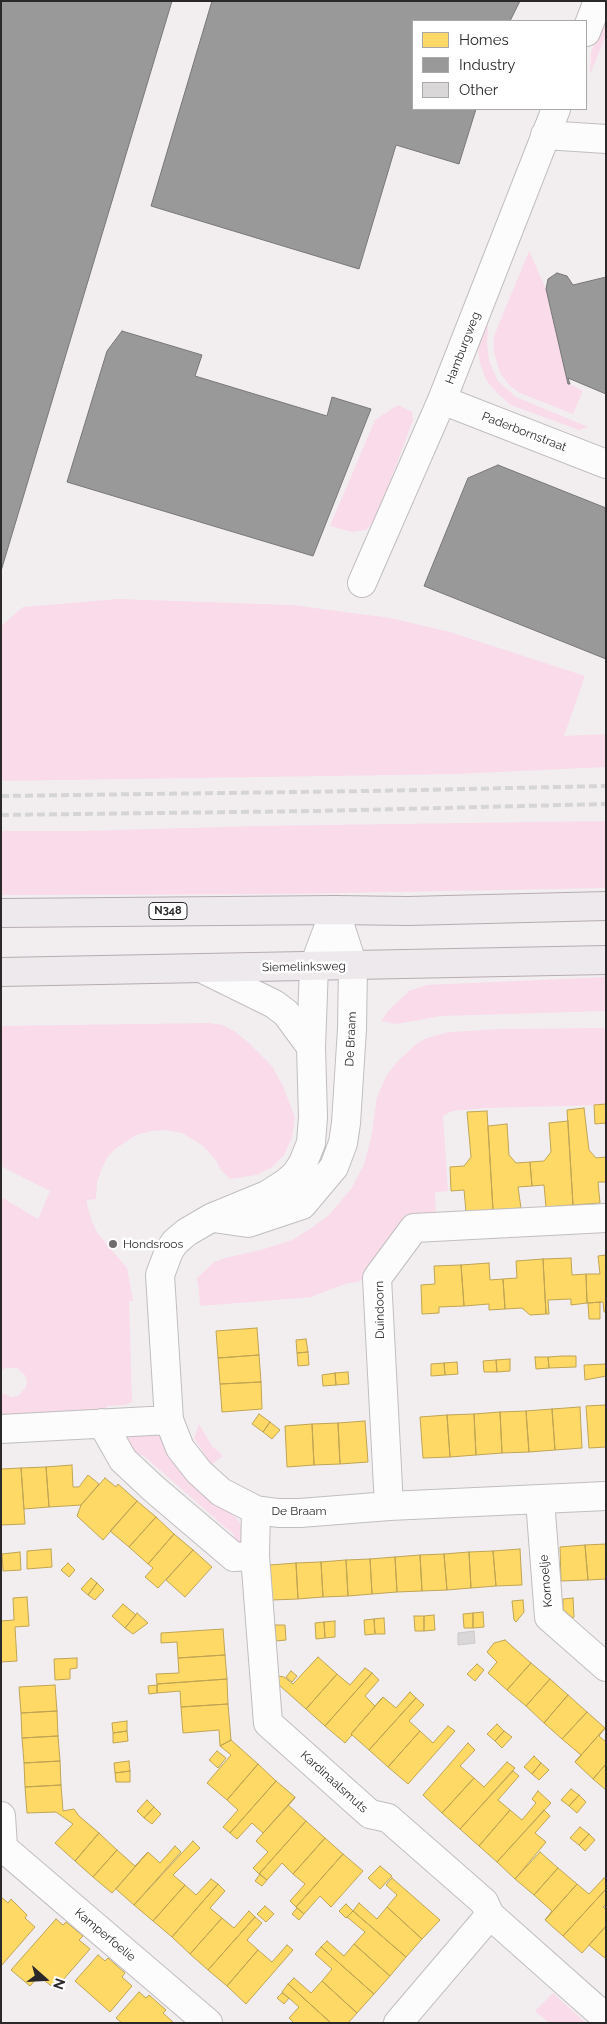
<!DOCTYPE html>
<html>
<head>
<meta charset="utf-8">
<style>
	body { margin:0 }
	#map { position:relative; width:607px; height:2024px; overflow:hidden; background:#f2eef0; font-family:Raleway,sans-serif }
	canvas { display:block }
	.frame { position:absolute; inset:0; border:2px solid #2b2829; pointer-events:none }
	.legend { position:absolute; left:412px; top:20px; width:175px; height:90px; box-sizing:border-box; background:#fff; border:1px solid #aaa9a9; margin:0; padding:6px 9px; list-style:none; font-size:15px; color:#2b2829 }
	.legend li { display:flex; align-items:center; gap:10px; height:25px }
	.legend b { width:25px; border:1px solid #aaa9a9 }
	.north { position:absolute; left:20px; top:1954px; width:50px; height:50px; -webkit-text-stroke:4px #fff; paint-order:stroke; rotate:109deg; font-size:14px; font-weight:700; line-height:20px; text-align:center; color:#2b2829 }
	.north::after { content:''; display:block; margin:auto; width:18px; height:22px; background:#2b2829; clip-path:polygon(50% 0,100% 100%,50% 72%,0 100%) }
</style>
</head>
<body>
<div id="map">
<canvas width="607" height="2024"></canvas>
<div class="frame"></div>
<ul class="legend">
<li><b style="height:14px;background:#ffd966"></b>Homes</li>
<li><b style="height:14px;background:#999"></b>Industry</li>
<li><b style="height:14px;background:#dad7d9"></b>Other</li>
</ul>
<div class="north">N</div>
</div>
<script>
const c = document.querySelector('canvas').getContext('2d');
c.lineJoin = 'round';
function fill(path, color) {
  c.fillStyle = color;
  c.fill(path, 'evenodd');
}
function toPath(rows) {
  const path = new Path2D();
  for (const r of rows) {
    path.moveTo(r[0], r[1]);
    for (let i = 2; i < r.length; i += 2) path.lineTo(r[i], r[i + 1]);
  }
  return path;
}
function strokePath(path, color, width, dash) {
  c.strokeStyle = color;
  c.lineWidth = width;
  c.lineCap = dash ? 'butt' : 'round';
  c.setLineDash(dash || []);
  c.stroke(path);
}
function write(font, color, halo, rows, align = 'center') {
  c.font = font + ' Raleway,sans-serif';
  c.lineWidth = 5;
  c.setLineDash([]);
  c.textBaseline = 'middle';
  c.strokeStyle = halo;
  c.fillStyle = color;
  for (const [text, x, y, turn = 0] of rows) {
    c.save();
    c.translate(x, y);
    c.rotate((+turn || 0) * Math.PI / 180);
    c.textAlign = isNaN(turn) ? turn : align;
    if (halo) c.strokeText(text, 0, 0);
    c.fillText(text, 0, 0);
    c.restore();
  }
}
const green = toPath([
	[606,14,606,35,590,74,591,52],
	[529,251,546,289,568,383,583,391,573,414,520,393,510,386,500,373,494,352,494,336],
	[483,324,488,327,487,342,489,361,498,381,516,397,588,427,579,430,511,405,498,394,486,380,480,363,477,341],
	[398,405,412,412,413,420,376,519,366,530,352,532,330,526,375,420],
	[118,599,292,605,390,618,450,632,585,676,564,736,606,734,606,767,457,774,1,781,1,626,23,607],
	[606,821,606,888,292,894,1,895,1,831,82,831,258,826],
	[606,977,606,1011,441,1016,397,1024,381,1021,388,1011,409,991,427,985],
	[209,1023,223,1025,234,1031,248,1042,272,1066,282,1084,295,1117,292,1138,284,1155,271,1168,256,1175,230,1179,220,1169,216,1160,203,1146,182,1133,164,1130,152,1131,136,1135,115,1149,107,1158,101,1171,97,1182,96,1199,87,1200,87,1204,92,1222,99,1235,127,1268,133,1301,129,1301,132,1402,125,1405,107,1406,107,1414,1,1420,1,1393,12,1397,18,1396,26,1387,27,1381,25,1375,17,1368,5,1368,1,1371,1,1197,38,1219,50,1191,1,1166,1,1026],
	[606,1028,606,1105,486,1108,452,1111,443,1116,448,1191,435,1192,436,1219,409,1221,361,1281,345,1284,313,1296,312,1297,200,1306,198,1282,196,1279,214,1262,225,1258,264,1249,292,1240,310,1229,329,1215,351,1189,364,1164,371,1138,377,1097,386,1076,397,1062,415,1045,427,1038,449,1032,500,1029],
	[199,1424,212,1446,223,1456,211,1465,194,1438],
	[133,1432,150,1432,162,1438,207,1497,232,1514,239,1521,243,1531,244,1547,234,1547,234,1535,144,1456,129,1452,127,1439],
	[553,1993,586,2023,549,2023,535,2011]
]);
const homes = toPath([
	[606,1104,606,1123,595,1124,594,1105,606,1104],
	[584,1108,589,1150,596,1158,606,1157,606,1182,598,1182,600,1203,573,1205,567,1110,584,1108],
	[487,1111,493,1210,466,1212,464,1190,451,1191,450,1167,464,1166,471,1157,467,1112,487,1111],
	[568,1121,573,1205,546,1207,544,1185,532,1186,530,1162,544,1161,551,1152,549,1123,568,1121],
	[507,1124,509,1155,516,1163,530,1162,532,1186,518,1187,521,1208,493,1210,488,1126,507,1124],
	[606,1255,606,1312,604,1312,603,1302,587,1303,586,1274,600,1274,598,1256,606,1255],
	[571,1258,572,1275,586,1274,587,1303,571,1305,571,1299,548,1300,549,1314,546,1314,543,1259,571,1258],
	[543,1259,546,1314,530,1315,522,1308,505,1309,503,1279,517,1278,516,1261,543,1259],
	[489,1263,490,1280,503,1279,505,1309,489,1310,489,1304,464,1306,461,1265,489,1263],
	[461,1265,464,1306,439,1307,439,1313,422,1314,421,1285,435,1284,434,1266,461,1265],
	[600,1302,600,1319,589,1319,588,1303,600,1302],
	[257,1328,259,1355,218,1358,216,1331,257,1328],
	[306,1339,308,1352,297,1353,296,1340,306,1339],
	[308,1352,309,1365,298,1366,297,1353,308,1352],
	[259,1355,261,1382,220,1384,218,1358,259,1355],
	[562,1356,576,1356,576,1367,549,1368,548,1357,562,1356],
	[535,1357,548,1357,549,1368,536,1369,535,1357],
	[510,1359,510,1371,497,1372,496,1360,510,1359],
	[496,1360,497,1372,484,1372,483,1361,496,1360],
	[457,1362,458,1374,445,1375,444,1363,457,1362],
	[444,1363,445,1375,431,1376,431,1364,444,1363],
	[606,1364,606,1376,585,1380,584,1365,606,1364],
	[348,1372,349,1384,336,1385,335,1373,348,1372],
	[335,1373,336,1385,323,1386,322,1375,335,1373],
	[261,1382,262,1409,222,1412,220,1384,261,1382],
	[606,1405,606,1447,589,1448,586,1406,606,1405],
	[580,1407,582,1448,555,1450,552,1409,580,1407],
	[552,1409,555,1450,529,1452,526,1411,552,1409],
	[526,1411,529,1452,502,1453,500,1412,526,1411],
	[500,1412,502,1453,476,1455,474,1414,500,1412],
	[259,1414,270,1422,263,1432,252,1424,259,1414],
	[474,1414,476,1455,450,1457,447,1415,474,1414],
	[447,1415,450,1457,423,1458,420,1417,447,1415],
	[365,1421,368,1462,340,1464,338,1423,365,1421],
	[270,1422,280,1430,272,1439,263,1432,270,1422],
	[338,1423,340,1464,314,1465,312,1424,338,1423],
	[312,1424,314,1465,287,1467,285,1426,312,1424],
	[72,1465,73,1487,79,1487,88,1475,99,1484,81,1505,49,1507,46,1467,72,1465],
	[46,1467,49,1507,24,1509,21,1468,46,1467],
	[21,1468,25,1524,1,1525,1,1469,21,1468],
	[105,1478,116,1487,118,1484,137,1501,103,1540,77,1516,81,1505,105,1478],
	[137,1501,156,1517,129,1547,110,1531,137,1501],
	[156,1517,174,1534,148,1564,129,1547,156,1517],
	[174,1534,193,1550,158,1588,145,1577,153,1568,148,1564,174,1534],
	[606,1544,606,1579,588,1580,585,1545,606,1544],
	[585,1545,588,1580,561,1581,560,1547,585,1545],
	[51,1549,52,1567,27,1569,27,1551,51,1549],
	[520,1549,522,1585,496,1586,493,1551,520,1549],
	[193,1550,212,1567,185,1597,166,1580,193,1550],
	[493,1551,496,1586,471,1588,469,1552,493,1551],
	[20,1552,21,1570,3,1571,2,1554,20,1552],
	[469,1552,471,1588,447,1590,444,1554,469,1552],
	[444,1554,447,1590,422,1591,420,1555,444,1554],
	[420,1555,422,1591,397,1592,395,1557,420,1555],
	[395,1557,397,1592,372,1594,370,1559,395,1557],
	[370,1559,372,1594,348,1596,346,1560,370,1559],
	[346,1560,348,1596,323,1597,321,1562,346,1560],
	[321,1562,323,1597,298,1599,296,1563,321,1562],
	[68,1563,75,1570,69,1577,61,1570,68,1563],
	[296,1563,298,1599,272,1600,270,1565,296,1563],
	[91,1578,97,1583,88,1595,81,1589,91,1578],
	[97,1583,104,1590,95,1600,88,1595,97,1583],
	[27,1597,29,1626,15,1627,17,1661,1,1662,1,1621,14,1620,13,1598,27,1597],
	[573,1598,574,1617,573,1618,563,1610,563,1599,573,1598],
	[523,1600,524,1612,516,1622,514,1620,512,1601,523,1600],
	[123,1604,136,1615,125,1628,112,1616,123,1604],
	[483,1612,484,1627,473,1628,473,1613,483,1612],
	[137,1613,148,1623,133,1634,125,1628,137,1613],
	[473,1613,473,1628,464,1628,463,1614,473,1613],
	[434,1615,435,1630,424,1631,424,1616,434,1615],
	[414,1616,424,1616,424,1631,415,1631,414,1616],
	[384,1618,385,1634,375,1634,374,1619,384,1618],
	[374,1619,375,1634,365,1635,364,1620,374,1619],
	[335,1621,335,1637,325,1638,324,1622,335,1621],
	[324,1622,325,1638,316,1639,315,1623,324,1622],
	[275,1625,285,1625,286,1640,276,1641,275,1625],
	[223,1629,225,1655,178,1658,177,1642,161,1643,161,1633,223,1629],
	[505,1640,531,1663,507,1690,488,1673,497,1662,487,1652,494,1643,505,1640],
	[225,1655,227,1679,157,1684,156,1674,179,1673,178,1658,225,1655],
	[318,1657,337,1674,306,1709,279,1685,278,1676,284,1677,293,1684,318,1657],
	[77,1658,77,1668,70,1669,70,1679,55,1680,54,1659,77,1658],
	[531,1663,550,1679,526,1706,507,1690,531,1663],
	[477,1664,484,1670,475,1681,467,1674,477,1664],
	[365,1668,372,1673,325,1726,306,1709,337,1674,350,1685,365,1668],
	[291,1671,297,1676,292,1682,286,1677,291,1671],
	[372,1673,379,1680,365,1696,375,1706,383,1697,351,1734,352,1735,345,1743,325,1726,372,1673],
	[227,1679,228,1704,181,1707,180,1691,157,1693,157,1684,227,1679],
	[550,1679,568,1695,544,1723,526,1706,550,1679],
	[55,1685,57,1711,21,1713,19,1687,55,1685],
	[157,1685,157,1693,149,1694,148,1686,157,1685],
	[410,1692,416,1698,369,1750,351,1734,383,1697,396,1708,410,1692],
	[568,1695,587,1712,562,1739,544,1723,568,1695],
	[416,1698,424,1705,409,1721,420,1731,388,1767,369,1750,416,1698],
	[228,1704,231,1740,220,1746,219,1730,183,1733,181,1707,228,1704],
	[57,1711,58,1736,22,1738,21,1713,57,1711],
	[587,1712,605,1728,575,1762,581,1755,562,1739,587,1712],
	[127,1721,127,1731,113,1733,112,1723,127,1721],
	[497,1724,504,1731,495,1741,487,1734,497,1724],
	[448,1726,455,1731,408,1784,388,1767,420,1731,433,1743,448,1726],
	[605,1728,599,1736,606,1742,606,1764,593,1779,575,1762,605,1728],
	[127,1731,128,1741,113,1743,113,1733,127,1731],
	[504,1731,512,1737,502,1748,495,1741,504,1731],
	[58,1736,60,1761,24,1763,22,1738,58,1736],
	[231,1740,258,1764,227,1800,207,1783,231,1755,220,1746,231,1740],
	[468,1743,475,1750,460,1766,474,1778,442,1813,423,1795,468,1743],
	[217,1751,226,1758,218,1768,209,1760,217,1751],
	[534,1756,541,1763,532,1774,524,1767,534,1756],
	[60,1761,61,1785,25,1787,24,1763,60,1761],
	[129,1761,130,1771,115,1773,114,1763,129,1761],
	[507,1762,515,1768,460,1829,442,1813,474,1778,484,1787,507,1762],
	[541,1763,549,1770,539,1780,532,1774,541,1763],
	[258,1764,276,1781,230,1833,223,1827,238,1810,227,1800,258,1764],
	[606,1764,606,1790,593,1779,606,1764],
	[130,1771,130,1782,116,1782,115,1773,130,1771],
	[513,1771,519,1776,498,1800,510,1810,479,1846,460,1829,513,1771],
	[276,1781,295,1797,263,1833,252,1823,237,1839,230,1833,276,1781],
	[61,1785,63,1811,74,1809,79,1816,99,1833,75,1861,55,1843,73,1824,56,1812,27,1813,25,1787,61,1785],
	[571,1789,579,1795,569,1806,561,1800,571,1789],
	[538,1791,551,1803,497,1862,479,1846,510,1810,522,1820,536,1803,532,1799,538,1791],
	[579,1795,586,1802,577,1813,569,1806,579,1795],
	[295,1798,288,1805,306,1821,259,1874,253,1868,268,1852,256,1841,295,1798],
	[147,1800,154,1807,144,1818,137,1811,147,1800],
	[154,1807,161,1814,152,1824,144,1818,154,1807],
	[544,1810,550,1816,535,1833,546,1842,515,1879,497,1862,544,1810],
	[306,1821,325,1838,293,1874,282,1863,267,1880,259,1874,306,1821],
	[580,1827,589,1834,579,1845,570,1838,580,1827],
	[99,1833,117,1850,93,1877,75,1861,99,1833],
	[589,1834,595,1840,585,1851,579,1845,589,1834],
	[325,1838,343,1854,296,1907,290,1901,305,1884,293,1874,325,1838],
	[193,1841,200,1848,173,1875,185,1885,153,1921,134,1905,193,1841],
	[175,1846,181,1852,134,1905,116,1889,148,1852,160,1863,175,1846],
	[117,1850,135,1866,148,1852,112,1893,93,1877,117,1850],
	[540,1852,558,1868,534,1895,515,1879,540,1852],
	[343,1854,363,1871,331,1907,320,1896,304,1914,296,1907,343,1854],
	[380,1866,392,1876,380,1889,368,1878,380,1866],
	[558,1868,577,1884,545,1920,552,1911,534,1895,558,1868],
	[260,1874,267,1880,262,1886,255,1881,260,1874],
	[392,1878,440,1920,422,1939,387,1907,397,1895,386,1885,392,1878],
	[604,1878,606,1879,606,1889,563,1936,545,1920,577,1884,589,1894,604,1878],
	[211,1879,218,1884,172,1937,153,1921,185,1885,196,1895,211,1879],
	[218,1884,225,1891,210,1908,222,1918,190,1954,172,1937,218,1884],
	[606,1889,606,1904,603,1907,606,1909,606,1926,582,1953,563,1936,606,1889],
	[1,1897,8,1903,11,1899,27,1915,25,1918,35,1927,1,1966,1,1897],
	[359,1903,377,1919,387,1907,422,1939,406,1957,353,1911,359,1903],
	[346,1904,353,1911,346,1918,339,1911,346,1904],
	[265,1906,274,1914,266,1922,257,1914,265,1906],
	[297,1908,304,1914,299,1920,292,1914,297,1908],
	[249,1911,255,1917,208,1970,190,1954,222,1918,234,1928,249,1911],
	[353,1911,406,1957,390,1976,354,1944,365,1932,347,1917,353,1911],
	[255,1917,262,1923,247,1940,258,1950,227,1986,208,1970,255,1917],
	[56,1919,63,1925,66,1922,83,1936,79,1940,90,1949,55,1989,39,1976,30,1986,11,1970,56,1919],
	[606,1926,606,1959,589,1945,606,1926],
	[327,1941,344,1956,354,1944,390,1976,374,1994,321,1947,327,1941],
	[287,1945,293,1950,246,2004,227,1986,258,1950,272,1962,287,1945],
	[321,1947,374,1994,357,2013,322,1981,332,1969,315,1954,321,1947],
	[98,1955,105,1961,108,1958,125,1973,122,1977,132,1986,110,2012,75,1981,98,1955],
	[294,1978,311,1993,322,1981,357,2013,348,2023,331,2023,288,1984,294,1978],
	[288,1984,331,2023,294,2023,289,2018,299,2007,282,1992,288,1984],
	[139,1992,146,1998,149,1995,166,2010,163,2013,174,2023,122,2023,116,2018,139,1992],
	[282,1993,289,1998,284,2004,277,1998,282,1993]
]);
const industry = toPath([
	[1,1,172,1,1,571,1,1],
	[212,1,520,1,510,21,413,21,413,109,476,109,459,164,396,145,359,269,151,206,212,1],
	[557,273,567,276,573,285,606,277,606,394,568,378,570,384,568,384,546,289,548,279,557,273],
	[122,331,202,355,195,376,327,416,332,397,371,409,313,556,67,482,107,351,122,331],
	[498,465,606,508,606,659,424,586,468,478,498,465]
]);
const building = toPath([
	[474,1631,475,1643,458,1645,458,1633,474,1631]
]);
const minor = toPath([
	[586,32,598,1],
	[545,135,606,139],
	[442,400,606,464],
	[362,583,442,400,556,109],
	[335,910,314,966,311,1047,313,1117,311,1143,303,1163,296,1174,287,1182,267,1195,211,1218,187,1232,175,1242,169,1251,160,1275,169,1420,180,1448,199,1472,221,1492,256,1510,278,1513,300,1513,389,1506,606,1496],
	[203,969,274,1004,286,1013,311,1047],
	[213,1218,248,1223,302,1205,334,1167,343,1143,346,1123,352,1029,353,966,335,910],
	[102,1423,123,1460,154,1489,234,1557,255,1556],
	[1,1429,169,1420],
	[540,1500,549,1617,606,1667],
	[389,1506,377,1278,414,1228,606,1218],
	[256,1510,255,1556,268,1723,370,1814,388,1818,484,1902,490,1915,606,2018],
	[1,1816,3,1847],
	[1,1846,208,2023],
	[398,2023,490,1915]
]);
const primary = toPath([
	[1,913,335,910,408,911,606,906],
	[1,972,606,960]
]);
const rail = toPath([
	[1,796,368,791,606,786],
	[1,815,316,811,606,804]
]);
const markers = [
	[113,1244,5,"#716d6f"]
];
const shields = [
	[168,911,38]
];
const shieldNames = [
	["N348",168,911]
];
const streetNames = [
	["Hamburgweg",463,348,-69],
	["Paderbornstraat",524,432,21],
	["Siemelinksweg",304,967,-1],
	["De Braam",351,1039,-87],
	["Duindoorn",380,1310,-91],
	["De Braam",299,1511],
	["Kornoelje",546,1581,-95],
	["Kardinaalsmuts",334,1782,42],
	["Kamperfoelie",105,1935,40]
];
const poiNames = [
	["Hondsroos",123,1244]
];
fill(green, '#f9dbea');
fill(homes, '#ffd966');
strokePath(homes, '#bfa454', 1);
fill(industry, '#999');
strokePath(industry, '#787777', 1);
fill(building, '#dad7d9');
strokePath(building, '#ccc9cb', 1);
strokePath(minor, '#c0bebe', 30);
strokePath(primary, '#b6abb1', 30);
strokePath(minor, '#fdfcfd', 28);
strokePath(primary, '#eee9ec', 28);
strokePath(rail, '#d6d5d6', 4, [8, 4]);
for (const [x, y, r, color] of markers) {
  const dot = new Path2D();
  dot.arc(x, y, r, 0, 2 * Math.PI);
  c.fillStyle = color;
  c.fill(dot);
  strokePath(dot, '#fff', 2);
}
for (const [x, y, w] of shields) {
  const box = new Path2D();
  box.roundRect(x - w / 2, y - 8.5, w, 17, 4);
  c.fillStyle = '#fff';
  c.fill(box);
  strokePath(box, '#2b2829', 1);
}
write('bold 11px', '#2b2829', null, shieldNames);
write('12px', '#2b2829', '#fff', streetNames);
write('12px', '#2b2829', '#fff', poiNames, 'left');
</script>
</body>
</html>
